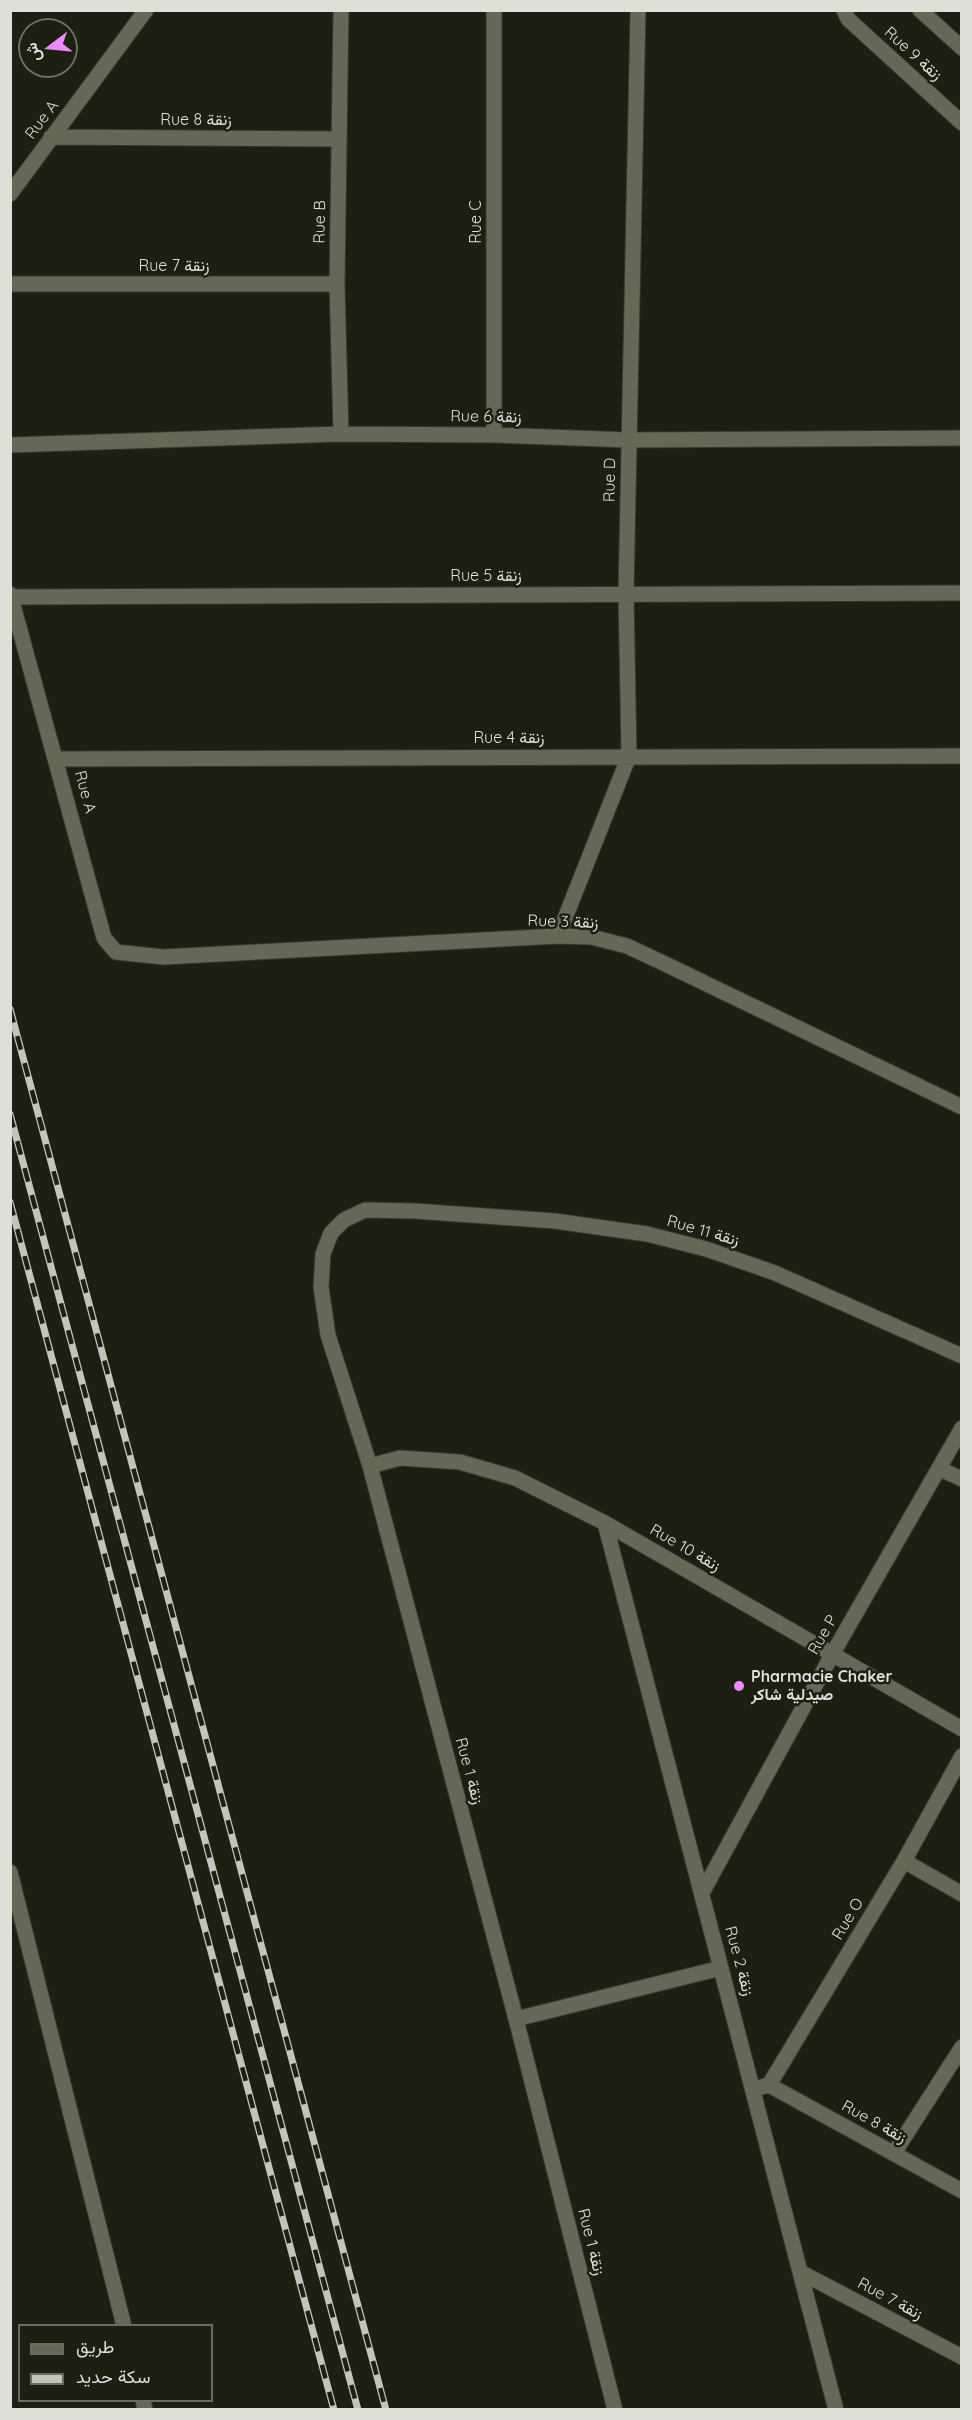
<!DOCTYPE html>
<html>
<head>
<meta charset="utf-8">
<style>
	body { margin:0 }
	#map { position:relative; width:972px; height:2420px; overflow:hidden; background:#1e1f12; font-family:Quicksand,Vazirmatn,sans-serif }
	canvas { display:block }
	.frame { position:absolute; inset:0; border:12px solid #dedfd6; pointer-events:none }
	.legend { position:absolute; left:18px; top:2324px; width:195px; height:78px; box-sizing:border-box; background:#1e1f12; border:2px solid #6b6c60; margin:0; padding:8px 10px; list-style:none; font-size:18px; color:#dedfd6 }
	.legend li { display:flex; align-items:center; gap:12px; height:30px }
	.legend b { width:30px; border:2px solid #6b6c60 }
	.north { position:absolute; left:18px; top:18px; width:60px; height:60px; box-sizing:border-box; background:#1e1f12; border:2px solid #6b6c60; border-radius:50%; rotate:254deg; font-size:16px; font-weight:700; line-height:24px; text-align:center; color:#dedfd6 }
	.north::after { content:''; display:block; margin:auto; width:21px; height:27px; background:#ec8cfa; clip-path:polygon(50% 0,100% 100%,50% 72%,0 100%) }
</style>
</head>
<body>
<div id="map">
<canvas width="972" height="2420"></canvas>
<div class="frame"></div>
<ul class="legend">
<li><b style="height:8px;background:#656757"></b>طريق</li>
<li><b style="height:8px;background:#c3c4ba"></b>سكة حديد</li>
</ul>
<div class="north">ش</div>
</div>
<script>
const c = document.querySelector('canvas').getContext('2d');
c.lineJoin = 'round';
function toPath(rows) {
  const path = new Path2D();
  for (const r of rows) {
    path.moveTo(r[0], r[1]);
    for (let i = 2; i < r.length; i += 2) path.lineTo(r[i], r[i + 1]);
  }
  return path;
}
function strokePath(path, color, width, dash) {
  c.strokeStyle = color;
  c.lineWidth = width;
  c.lineCap = dash ? 'butt' : 'round';
  c.setLineDash(dash || []);
  c.stroke(path);
}
function write(font, color, halo, rows, align = 'center') {
  c.font = font + ' Quicksand,Vazirmatn,sans-serif';
  c.lineWidth = 5;
  c.setLineDash([]);
  c.textBaseline = 'middle';
  c.strokeStyle = halo;
  c.fillStyle = color;
  for (const [text, x, y, turn = 0] of rows) {
    c.save();
    c.translate(x, y);
    c.rotate((+turn || 0) * Math.PI / 180);
    c.textAlign = isNaN(turn) ? turn : align;
    if (halo) c.strokeText(text, 0, 0);
    c.fillText(text, 0, 0);
    c.restore();
  }
}
const service = toPath([
	[10,1872,124,2326],
	[143,2400,145,2410]
]);
const minor = toPath([
	[844,10,848,19,962,123],
	[920,10,962,48],
	[51,137,339,139],
	[10,194,146,10],
	[10,284,337,284],
	[341,434,337,284,341,10],
	[494,435,494,10],
	[10,445,341,434,494,435,629,440,962,438],
	[10,594,104,938,116,952,163,957,558,936,591,937,627,946,659,961,962,1107],
	[11,597,962,593],
	[57,759,962,756],
	[558,936,629,756,626,593,638,10],
	[370,1466,400,1458,460,1462,515,1478,605,1523,962,1729],
	[940,1469,962,1479],
	[605,1523,836,2410],
	[904,1861,962,1894],
	[702,1893,833,1653,962,1428],
	[516,2019,721,1968],
	[769,2085,962,2191],
	[754,2089,769,2085,904,1861,962,1756],
	[894,2153,962,2047],
	[802,2273,962,2357],
	[615,2410,516,2019,370,1466,328,1335,321,1287,323,1254,331,1233,344,1220,365,1210,415,1211,555,1221,647,1234,706,1249,775,1273,962,1356]
]);
const rail = toPath([
	[10,1009,386,2410],
	[10,1114,358,2410],
	[10,1202,334,2410]
]);
const markers = [
	[739,1686,6,"#ec8cfa"]
];
const streetNames = [
	["Rue 9 زنقة",913,54,42],
	["Rue A",42,120,-53],
	["Rue 8 زنقة",196,120],
	["Rue B",320,222,-89],
	["Rue C",476,222,-90],
	["Rue 7 زنقة",174,266],
	["Rue 6 زنقة",486,417,1],
	["Rue D",610,480,-89],
	["Rue 5 زنقة",486,576],
	["Rue 4 زنقة",509,738],
	["Rue A",85,792,75],
	["Rue 3 زنقة",563,922,2],
	["Rue 11 زنقة",703,1231,16],
	["Rue 10 زنقة",685,1548,30],
	["Rue P",823,1635,-60],
	["Rue 1 زنقة",469,1771,75],
	["Rue O",848,1919,-59],
	["Rue 2 زنقة",739,1961,75],
	["Rue 8 زنقة",874,2122,29],
	["Rue 1 زنقة",591,2242,76],
	["Rue 7 زنقة",890,2299,28]
];
const poiNames = [
	["Pharmacie Chaker",751,1677],
	["صيدلية شاكر",751,1695]
];
strokePath(service, '#373830', 17);
strokePath(minor, '#373830', 17);
strokePath(service, '#656757', 15);
strokePath(minor, '#656757', 15);
strokePath(rail, '#c3c4ba', 7);
strokePath(rail, '#1e1f12', 4.5, [14]);
for (const [x, y, r, color] of markers) {
  const dot = new Path2D();
  dot.arc(x, y, r, 0, 2 * Math.PI);
  c.fillStyle = color;
  c.fill(dot);
  strokePath(dot, '#1e1f12', 2);
}
write('16px', '#dedfd6', '#1e1f12', streetNames);
write('bold 16px', '#dedfd6', '#1e1f12', poiNames, 'left');
</script>
</body>
</html>
